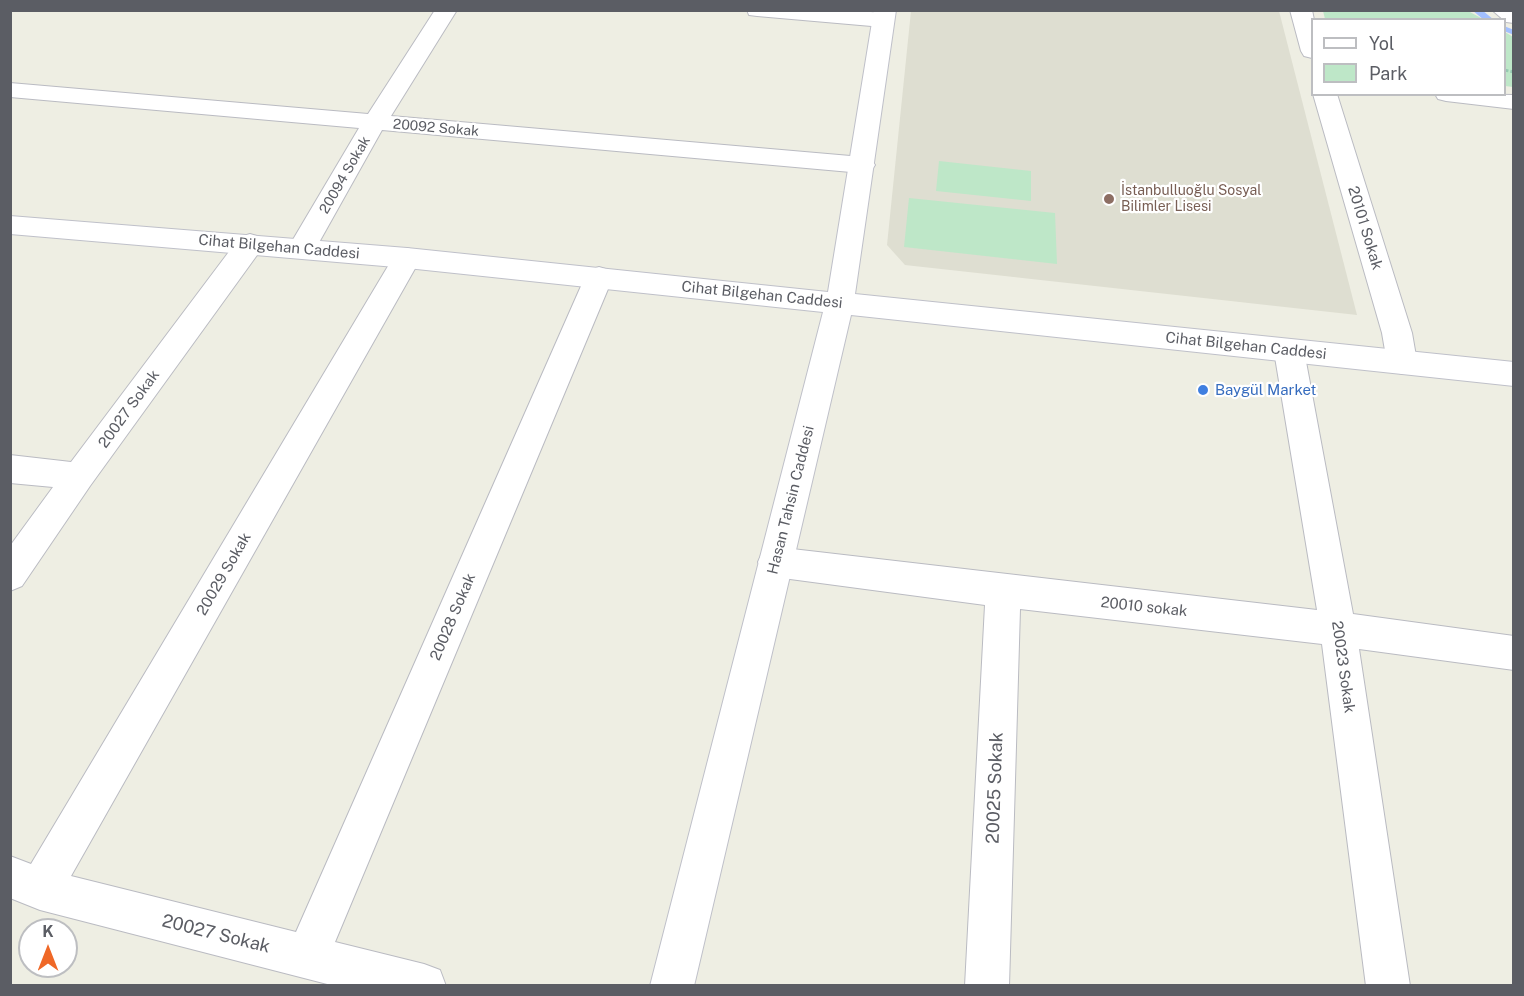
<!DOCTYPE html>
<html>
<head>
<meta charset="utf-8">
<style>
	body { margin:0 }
	#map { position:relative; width:1524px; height:996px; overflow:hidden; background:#eeeee3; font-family:"Public Sans",sans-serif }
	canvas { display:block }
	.frame { position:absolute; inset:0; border:12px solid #5b5d64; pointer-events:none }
	.legend { position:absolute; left:1311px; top:18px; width:195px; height:78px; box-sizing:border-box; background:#fff; border:2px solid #bdbec1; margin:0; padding:8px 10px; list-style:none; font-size:18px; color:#5b5d64 }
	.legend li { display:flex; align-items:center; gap:12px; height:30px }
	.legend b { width:30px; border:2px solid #bdbec1 }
	.north { position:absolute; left:18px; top:918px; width:60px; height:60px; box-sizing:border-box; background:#fff; border:2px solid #bdbec1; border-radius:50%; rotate:0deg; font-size:16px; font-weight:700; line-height:24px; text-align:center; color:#5b5d64 }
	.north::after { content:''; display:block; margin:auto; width:21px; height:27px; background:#ef6827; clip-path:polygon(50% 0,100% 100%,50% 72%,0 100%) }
</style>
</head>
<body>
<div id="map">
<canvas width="1524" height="996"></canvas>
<div class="frame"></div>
<ul class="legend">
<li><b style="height:8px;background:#fff"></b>Yol</li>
<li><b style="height:16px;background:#bee7c8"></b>Park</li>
</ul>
<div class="north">K</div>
</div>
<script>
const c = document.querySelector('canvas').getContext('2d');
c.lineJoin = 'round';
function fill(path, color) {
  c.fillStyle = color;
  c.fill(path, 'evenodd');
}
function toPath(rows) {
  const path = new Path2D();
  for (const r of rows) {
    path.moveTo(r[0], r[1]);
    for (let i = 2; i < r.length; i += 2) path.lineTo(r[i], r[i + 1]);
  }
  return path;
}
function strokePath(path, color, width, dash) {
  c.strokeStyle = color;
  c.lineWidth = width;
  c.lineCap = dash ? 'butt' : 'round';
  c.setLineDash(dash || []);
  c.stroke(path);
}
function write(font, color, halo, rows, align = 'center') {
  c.font = font + ' "Public Sans",sans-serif';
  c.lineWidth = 4.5;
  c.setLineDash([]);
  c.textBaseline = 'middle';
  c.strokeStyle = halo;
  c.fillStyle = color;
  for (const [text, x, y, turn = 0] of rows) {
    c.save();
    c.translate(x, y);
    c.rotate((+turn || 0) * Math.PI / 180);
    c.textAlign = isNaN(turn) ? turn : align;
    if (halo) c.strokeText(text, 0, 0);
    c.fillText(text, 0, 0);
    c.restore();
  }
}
const education = toPath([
	[911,11,1279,11,1357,315,905,265,887,245]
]);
const green = toPath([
	[1323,11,1468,11,1483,19,1325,19],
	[1505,32,1513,37,1513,87,1505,86],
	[939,161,1031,171,1031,201,936,191],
	[909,198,1055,213,1057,264,904,247]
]);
const stream = toPath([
	[1472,10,1482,10,1494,20,1484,20,1472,10],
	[1504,26,1514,30,1514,35,1504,31,1504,26]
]);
const path = toPath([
	[1504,70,1514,72]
]);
const minor = toPath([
	[435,10,457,10,391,116,862,157,871,159,875,165,871,171,862,173,382,130,312,255,302,258,292,255,288,248,359,128,10,97,10,83,368,114,435,10],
	[747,10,846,10,883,13,891,15,894,20,891,25,883,27,757,16,749,15,747,10],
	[1290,10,1312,10,1314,20,1312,20,1312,58,1304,56,1301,51,1290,10],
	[1492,10,1514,10,1514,23,1506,22,1492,10],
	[1313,94,1337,94,1412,333,1417,362,1413,370,1402,374,1391,370,1387,362,1382,333,1313,94],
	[1435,94,1514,95,1514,109,1446,101,1438,99,1435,94],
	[250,234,260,237,264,244,260,251,90,486,22,586,10,591,10,546,53,487,10,483,10,455,71,462,240,237,250,234],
	[407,248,417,251,421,258,71,876,296,932,585,277,589,270,599,267,609,270,613,277,335,942,424,964,440,970,446,986,335,986,40,910,10,898,10,856,31,864,397,251,407,248],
	[1289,340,1299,343,1304,351,1353,614,1514,636,1514,670,1359,649,1410,986,1366,986,1322,644,1020,609,1009,986,965,986,985,605,775,577,763,573,758,562,763,551,775,547,1317,610,1274,351,1279,343,1289,340]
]);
const secondary = toPath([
	[874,10,896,10,855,294,1514,362,1514,386,851,315,694,986,650,986,823,312,407,268,10,234,10,216,407,248,828,292,874,10]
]);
const markers = [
	[1109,199,6,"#8d6e63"],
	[1203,390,6,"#3f7fe0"]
];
const farStreetnames = [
	["20092 Sokak",436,128,5],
	["20094 Sokak",345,175,-60]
];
const farEducationnames = [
	["İstanbulluoğlu Sosyal",1121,191],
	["Bilimler Lisesi",1121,207]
];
const streetNames = [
	["20101 Sokak",1365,228,73],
	["Cihat Bilgehan Caddesi",279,247,5],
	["Cihat Bilgehan Caddesi",762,295,6],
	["Cihat Bilgehan Caddesi",1246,346,6],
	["20027 Sokak",129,409,-54],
	["Hasan Tahsin Caddesi",791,500,-76],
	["20029 Sokak",224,574,-60],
	["20010 sokak",1144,607,6],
	["20028 Sokak",453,617,-67],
	["20023 Sokak",1343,667,82]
];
const shopNames = [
	["Baygül Market",1215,390]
];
const nearStreetnames = [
	["20025 Sokak",995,788,-88],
	["20027 Sokak",216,934,14]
];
fill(education, '#deded1');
fill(green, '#bee7c8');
fill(stream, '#a2bfff');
strokePath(minor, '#babbc2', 2);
strokePath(secondary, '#bfc0c9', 2);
strokePath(path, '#96c8b1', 3, [4.5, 2]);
fill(minor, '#fff');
fill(secondary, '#fff');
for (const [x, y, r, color] of markers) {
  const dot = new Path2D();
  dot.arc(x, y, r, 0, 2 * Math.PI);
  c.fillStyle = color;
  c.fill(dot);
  strokePath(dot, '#fff', 2);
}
write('14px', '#5b5d64', '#fff', farStreetnames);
write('14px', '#785e54', '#fff', farEducationnames, 'left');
write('15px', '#5b5d64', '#fff', streetNames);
write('15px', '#366cbe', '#fff', shopNames, 'left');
write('18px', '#5b5d64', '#fff', nearStreetnames);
</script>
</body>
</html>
